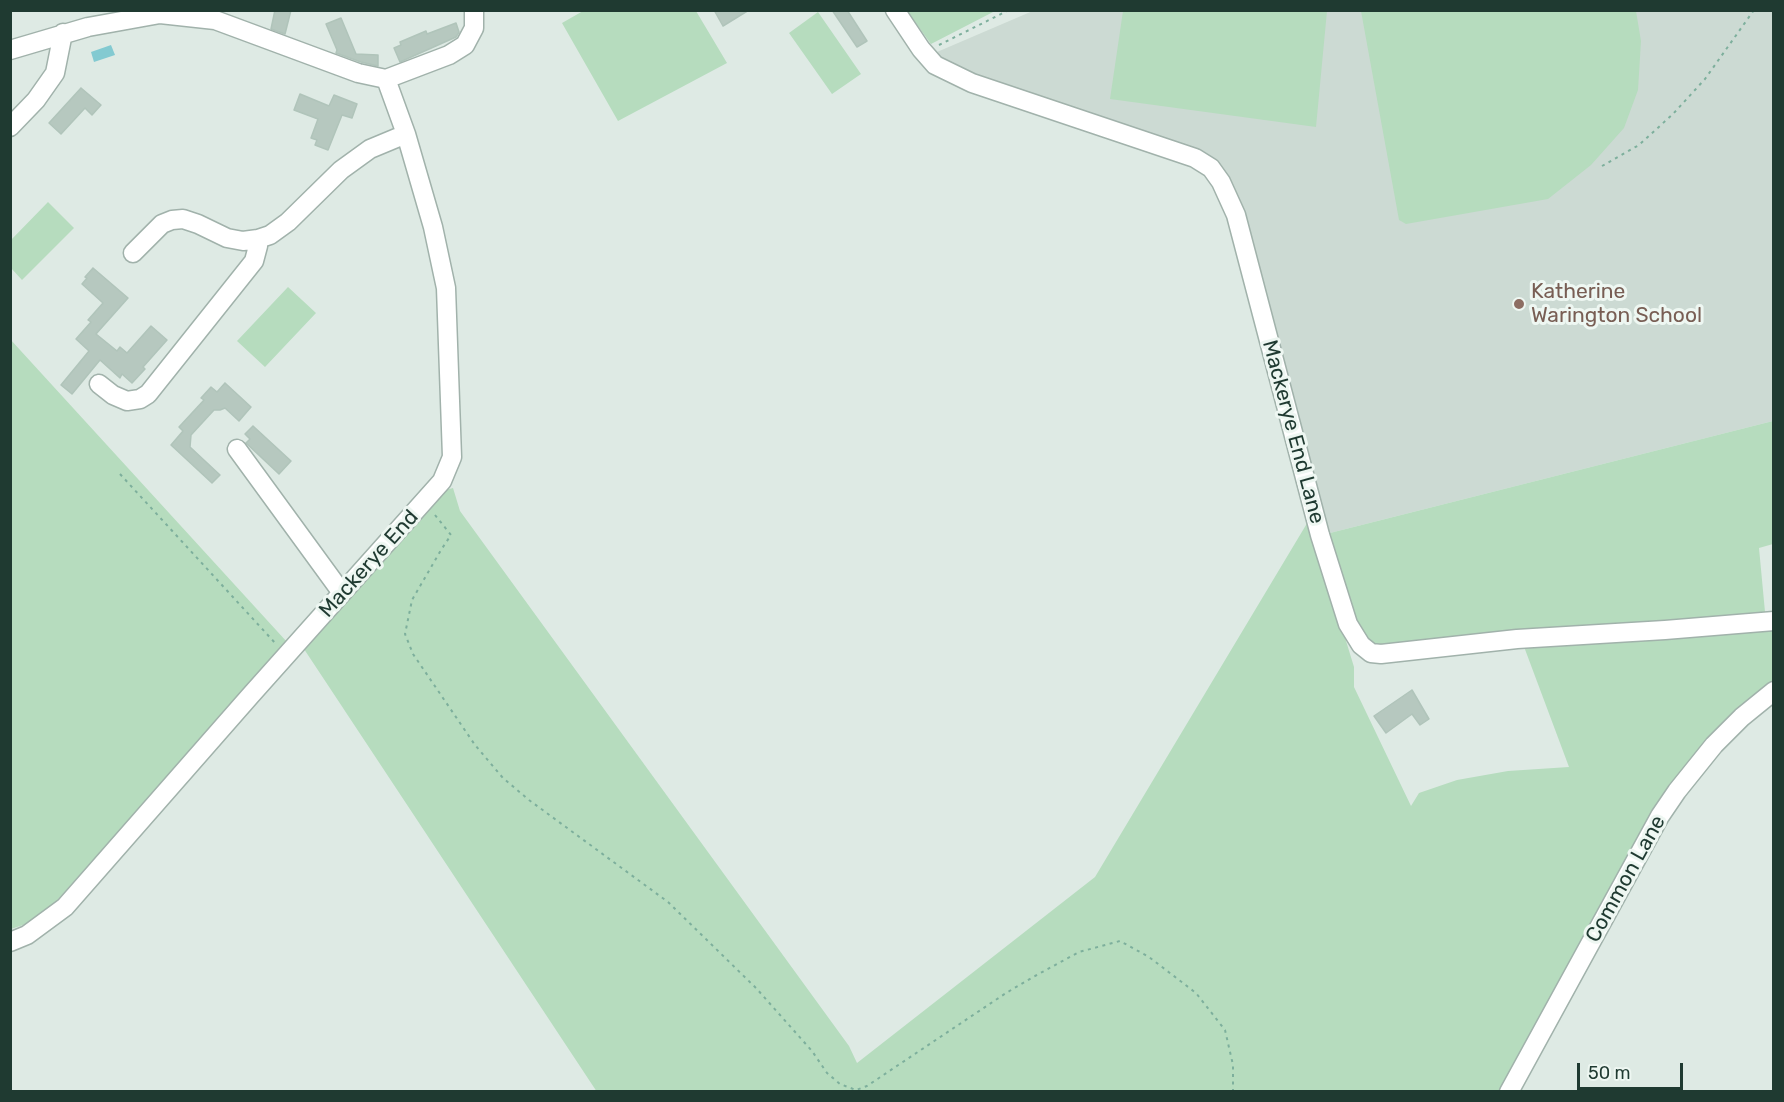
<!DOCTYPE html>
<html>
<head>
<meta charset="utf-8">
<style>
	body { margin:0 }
	#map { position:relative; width:1784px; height:1102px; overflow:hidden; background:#deeae4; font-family:Rubik,sans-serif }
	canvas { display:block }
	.frame { position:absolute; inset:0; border:12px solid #1f3a31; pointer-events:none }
	.scale { position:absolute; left:1577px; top:1063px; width:106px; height:27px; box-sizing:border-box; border:3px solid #1f3a31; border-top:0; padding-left:8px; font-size:18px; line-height:21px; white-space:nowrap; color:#1f3a31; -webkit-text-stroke:4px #eef7f2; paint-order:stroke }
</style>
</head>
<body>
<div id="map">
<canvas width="1784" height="1102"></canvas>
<div class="frame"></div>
<div class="scale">50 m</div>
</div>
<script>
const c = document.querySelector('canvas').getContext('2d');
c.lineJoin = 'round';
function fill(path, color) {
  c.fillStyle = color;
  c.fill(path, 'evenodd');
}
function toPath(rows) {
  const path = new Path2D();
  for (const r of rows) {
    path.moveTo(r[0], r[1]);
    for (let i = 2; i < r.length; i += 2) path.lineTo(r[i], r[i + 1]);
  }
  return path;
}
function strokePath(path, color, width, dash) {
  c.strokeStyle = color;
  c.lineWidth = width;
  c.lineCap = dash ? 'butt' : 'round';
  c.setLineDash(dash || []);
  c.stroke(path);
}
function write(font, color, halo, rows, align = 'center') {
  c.font = font + ' Rubik,sans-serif';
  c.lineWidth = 6;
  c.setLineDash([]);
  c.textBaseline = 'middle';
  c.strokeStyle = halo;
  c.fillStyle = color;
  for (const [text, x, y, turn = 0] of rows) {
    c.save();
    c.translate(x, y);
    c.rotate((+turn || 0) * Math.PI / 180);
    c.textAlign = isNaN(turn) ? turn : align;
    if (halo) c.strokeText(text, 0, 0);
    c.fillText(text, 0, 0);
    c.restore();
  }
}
const built = toPath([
	[1035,10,1773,11,1773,421,1326,534,1223,170,1209,156,1196,150,972,74,942,59,937,52]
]);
const green = toPath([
	[583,11,696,11,727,63,618,121,562,23],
	[907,11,995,11,931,44],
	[1123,11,1327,11,1316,127,1110,99],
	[1361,11,1636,11,1641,41,1638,90,1624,128,1591,165,1548,199,1406,224,1399,220],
	[818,12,861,74,832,94,789,33],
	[48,202,74,228,22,280,11,268,11,240],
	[288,287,316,313,265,367,237,341],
	[10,339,287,642,53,905,32,922,11,929],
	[1773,421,1773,544,1759,548,1765,612,1557,630,1378,649,1359,633,1326,534],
	[453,488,460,511,849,1046,857,1063,1095,877,1309,520,1354,667,1354,687,1411,806,1419,793,1457,780,1508,771,1569,767,1523,644,1773,627,1774,684,1696,754,1502,1091,597,1092,302,646,442,491]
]);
const water = toPath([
	[111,45,115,55,94,62,91,52]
]);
const building = toPath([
	[275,10,291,10,285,34,271,29,275,10],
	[714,10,749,10,723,26,714,10],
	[832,10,847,10,867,41,857,47,832,10],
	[341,18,356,54,378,55,378,66,361,62,336,53,337,50,326,24,341,18],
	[456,23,459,32,456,37,400,62,394,48,401,45,400,42,426,31,427,34,456,23],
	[81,88,101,105,92,115,85,108,61,134,49,123,81,88],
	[300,94,329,106,334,95,357,104,352,118,342,115,328,150,315,145,317,140,311,138,318,119,294,110,300,94],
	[93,268,128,298,96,334,117,351,120,347,127,353,151,326,167,340,143,367,145,369,132,383,122,374,120,378,100,360,72,394,61,385,89,351,76,339,91,322,88,320,103,303,82,284,87,278,85,277,93,268],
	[225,383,251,407,239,421,225,408,220,410,214,410,191,435,190,447,220,475,212,483,171,445,183,431,179,427,204,400,201,398,211,387,217,392,225,383],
	[253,426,291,461,279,474,246,443,250,439,245,434,253,426],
	[1412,690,1429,719,1420,725,1412,714,1386,733,1374,716,1412,690]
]);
const path = toPath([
	[939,45,1009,10],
	[1602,166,1639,145,1673,114,1705,79,1754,10],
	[120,474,276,644],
	[435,515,451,535,441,550,412,600,405,634,413,654,475,745,503,778,529,800,668,902,756,988,812,1051,827,1073,840,1084,856,1090,867,1086,1006,993,1035,976,1079,952,1120,941,1149,957,1196,993,1225,1030,1233,1065,1233,1092]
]);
const minor = toPath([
	[895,10,921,49,935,65,972,83,1195,158,1211,168,1221,182,1236,215,1320,535,1348,624,1361,645,1371,653,1381,654,1517,639,1665,630,1774,621],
	[10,50,88,27,160,14,215,20,358,73,386,79,449,55,465,45,474,28,474,10],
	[10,127,36,100,55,73,63,33],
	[133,253,162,224,172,220,183,219,198,224,227,238,243,241,258,239],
	[99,384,113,395,127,401,140,399,148,394,254,261,258,246,258,239,270,235,288,222,341,170,370,149,406,134],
	[237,449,342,593],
	[10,942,27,935,65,907,250,696,442,481,452,457,446,288,433,227,406,134,386,79],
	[1509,1092,1660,816,1677,791,1714,745,1742,717,1774,691]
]);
const markers = [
	[1519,304,6,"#8d6e63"]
];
const educationNames = [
	["Katherine",1531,292],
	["Warington School",1531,316]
];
const streetNames = [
	["Mackerye End Lane",1293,432,75],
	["Mackerye End",369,564,-48],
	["Common Lane",1626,879,-61]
];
fill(built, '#ccdad3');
fill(green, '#b6dcbe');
fill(water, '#83cad1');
fill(building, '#b6c8bf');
strokePath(building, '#b0c4ba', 1.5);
strokePath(minor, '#a1b2ab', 21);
strokePath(path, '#7daf9c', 2, [3, 4.5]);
strokePath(minor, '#fff', 18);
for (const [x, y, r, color] of markers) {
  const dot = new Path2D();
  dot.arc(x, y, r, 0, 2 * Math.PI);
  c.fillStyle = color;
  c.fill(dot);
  strokePath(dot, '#eef7f2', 2);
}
write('21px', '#785e54', '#eef7f2', educationNames, 'left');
write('21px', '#1f3a31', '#eef7f2', streetNames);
</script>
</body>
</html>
